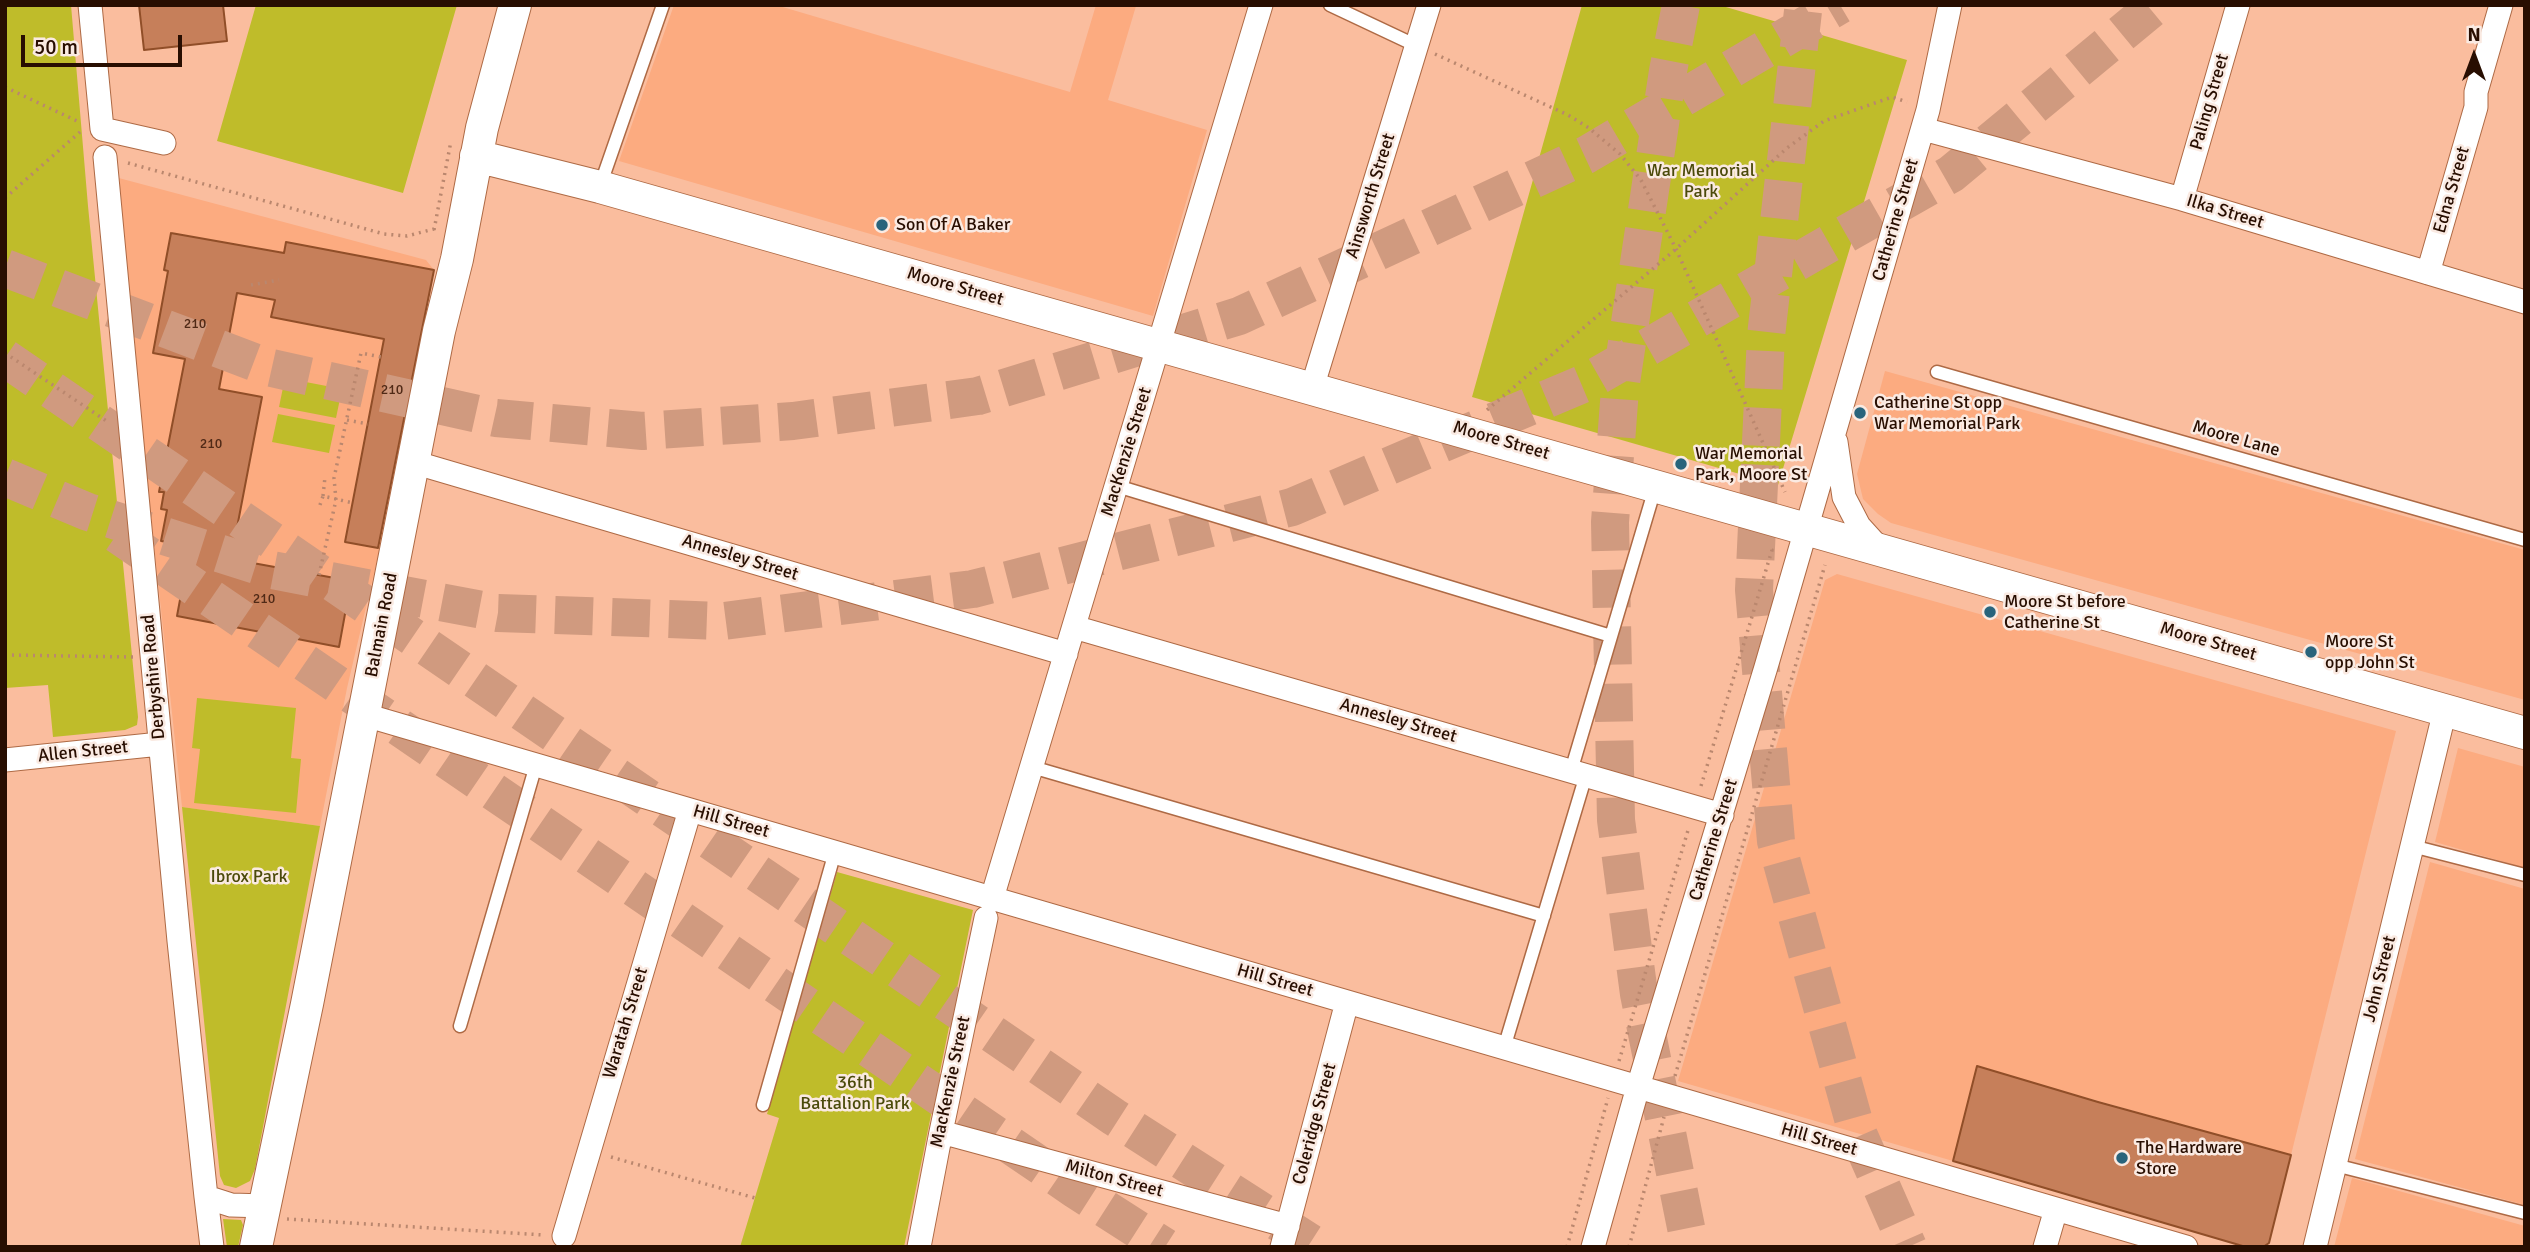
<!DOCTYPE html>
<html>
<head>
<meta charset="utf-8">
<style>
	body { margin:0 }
	#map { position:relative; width:2530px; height:1252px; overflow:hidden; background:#fabd9e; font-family:Signika,sans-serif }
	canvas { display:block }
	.frame { position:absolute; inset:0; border:7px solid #280e01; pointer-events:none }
	.north { position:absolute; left:2439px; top:21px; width:70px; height:70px; -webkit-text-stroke:5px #faeae2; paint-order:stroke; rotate:0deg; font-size:19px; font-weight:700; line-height:28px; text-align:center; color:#280e01 }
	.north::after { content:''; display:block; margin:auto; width:24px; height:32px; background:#280e01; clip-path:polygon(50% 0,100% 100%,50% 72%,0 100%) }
	.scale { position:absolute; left:21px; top:35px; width:161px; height:32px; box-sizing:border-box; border:4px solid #280e01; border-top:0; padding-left:9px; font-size:21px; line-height:24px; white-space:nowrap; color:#280e01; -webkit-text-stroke:5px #faeae2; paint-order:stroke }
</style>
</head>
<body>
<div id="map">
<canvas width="2530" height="1252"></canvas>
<div class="frame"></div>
<div class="north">N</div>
<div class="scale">50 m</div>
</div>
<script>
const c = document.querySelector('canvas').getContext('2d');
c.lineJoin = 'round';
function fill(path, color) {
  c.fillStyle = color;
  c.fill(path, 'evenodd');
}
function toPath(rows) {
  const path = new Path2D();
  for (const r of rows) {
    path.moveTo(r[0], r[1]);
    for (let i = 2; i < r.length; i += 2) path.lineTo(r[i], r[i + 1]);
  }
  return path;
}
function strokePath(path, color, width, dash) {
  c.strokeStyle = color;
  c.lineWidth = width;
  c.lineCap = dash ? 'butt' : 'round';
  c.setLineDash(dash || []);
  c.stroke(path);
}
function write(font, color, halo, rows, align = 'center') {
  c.font = font + ' Signika,sans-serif';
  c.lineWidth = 5;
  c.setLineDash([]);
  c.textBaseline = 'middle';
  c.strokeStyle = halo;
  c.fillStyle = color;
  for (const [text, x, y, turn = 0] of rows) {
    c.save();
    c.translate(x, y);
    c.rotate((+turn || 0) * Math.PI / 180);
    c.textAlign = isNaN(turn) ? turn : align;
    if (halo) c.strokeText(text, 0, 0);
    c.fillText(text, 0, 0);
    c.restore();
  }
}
const built = toPath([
	[674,5,776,5,1070,92,1096,5,1136,6,1108,100,1207,130,1153,316,619,161],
	[115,177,426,260,434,270,380,548,347,688,320,826,182,807],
	[1885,371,2525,550,2525,700,1891,523,1878,514,1863,499,1857,474],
	[1837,574,2396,731,2291,1155,1977,1067,1953,1161,1678,1081,1825,580],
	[2458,748,2525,767,2525,868,2435,842],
	[2430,862,2525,889,2525,1205,2355,1159],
	[2352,1178,2525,1226,2525,1247,2334,1247]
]);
const green = toPath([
	[5,5,71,5,88,206,138,717,137,725,125,730,53,737,48,685,5,688],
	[256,5,457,5,403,193,217,141],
	[1582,5,1719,5,1907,60,1778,485,1472,397],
	[285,378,342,389,336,418,279,407],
	[278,414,335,425,329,453,272,442],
	[197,698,296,708,291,758,301,759,296,813,194,803,200,749,192,748],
	[182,807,320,826,255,1169,250,1181,236,1188,224,1185,220,1176],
	[837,872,973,910,904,1247,740,1247,779,1118,767,1114],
	[223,1219,241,1220,243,1225,238,1247,227,1247]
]);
const building = toPath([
	[139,5,223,5,227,41,144,50,139,5],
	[171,233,284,253,286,242,434,270,378,548,345,542,384,339,271,317,275,300,237,293,219,389,262,397,231,559,351,581,339,647,177,616,190,546,161,541,167,510,161,509,164,492,159,492,185,359,153,353,168,271,164,270,171,233],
	[1977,1066,2098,1102,2291,1155,2269,1243,2263,1247,2246,1247,1953,1161,1977,1066]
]);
const highwayTunnel = toPath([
	[1681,5,1668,71,1620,389,1610,522,1616,820,1639,994,1690,1247],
	[1803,11,1766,336,1754,590,1776,841,1856,1129,1908,1247],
	[5,268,267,367,496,418,643,431,793,421,978,396,1239,316,1586,155,1840,5],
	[5,358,1114,1117,1317,1247],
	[5,477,88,512,272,570,498,613,724,621,973,589,1292,507,1585,383,1951,174,2156,5],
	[117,534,1076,1190,1165,1247]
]);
const path = toPath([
	[1435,54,1568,115,1589,128,1620,154,1641,180,1676,249,1785,492],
	[5,87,79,122],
	[128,163,384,234,407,236,434,229],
	[5,198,80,132],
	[434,230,451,141],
	[251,285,279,280],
	[5,353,108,422],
	[1487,410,1676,249,1787,148,1824,121,1892,97,1907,102],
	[347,420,368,424],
	[323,496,325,477],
	[320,505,323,496,353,503],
	[5,655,133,657],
	[1701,786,1772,550,1768,547],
	[1619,1061,1689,827],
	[1675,1076,1825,565],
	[611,1157,755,1198],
	[287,1219,544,1235],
	[1567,1247,1608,1098],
	[1629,1247,1664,1117]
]);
const lane = toPath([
	[1330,5,1417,46],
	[600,186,663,5],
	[1937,372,2525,540],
	[1117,486,1611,636],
	[1032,767,1544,916],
	[1571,771,1656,485],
	[2412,846,2525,875],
	[460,1026,536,765],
	[1504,1048,1586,775],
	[763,1105,835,852],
	[2335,1165,2525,1213]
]);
const street = toPath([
	[90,5,102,129,164,143],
	[1923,129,2182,199,2525,302],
	[105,157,179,941,206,1197,231,1205,266,1206],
	[2182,199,2238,5],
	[2428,273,2476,107,2476,92,2501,5],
	[1312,388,1429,5],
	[1836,442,1844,497,1859,526,1878,547],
	[413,462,1066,654],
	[1074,627,1722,815],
	[365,715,2186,1247],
	[5,760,160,744],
	[992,898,1261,5],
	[941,1132,1288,1226],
	[206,1197,212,1247],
	[564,1236,690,810],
	[919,1247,941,1132,986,918],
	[1282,1247,1347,1002],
	[1593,1247,1638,1087,1766,667,1928,110,1950,5],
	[2045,1247,2056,1209],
	[2315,1247,2445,710]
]);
const secondary = toPath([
	[476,156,600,187,2525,733],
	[256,1247,307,1004,439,331,457,259,482,128,515,5]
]);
const pathBridge = toPath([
	[319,575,336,500,334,478,361,353,381,357]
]);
const markers = [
	[882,225,7,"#29647c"],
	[1860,413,7,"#29647c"],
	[1681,464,7,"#29647c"],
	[1990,612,7,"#29647c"],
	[2311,652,7,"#29647c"],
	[2122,1158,7,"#29647c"]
];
const numberNames = [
	["210",195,324],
	["210",392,390],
	["210",211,444],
	["210",264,599]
];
const streetNames = [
	["Paling Street",2210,102,-74],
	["Edna Street",2452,190,-74],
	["Ainsworth Street",1371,196,-73],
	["Ilka Street",2225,212,17],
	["Catherine Street",1896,220,-74],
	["Moore Street",955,287,16],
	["Moore Lane",2236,439,16],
	["Moore Street",1501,441,16],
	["MacKenzie Street",1127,452,-73],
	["Annesley Street",740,558,17],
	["Balmain Road",382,625,-79],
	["Moore Street",2208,642,16],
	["Derbyshire Road",154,677,-95],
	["Annesley Street",1398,721,16],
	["Allen Street",83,752,-6],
	["Hill Street",731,822,16],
	["Catherine Street",1714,840,-73],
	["John Street",2380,979,-76],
	["Hill Street",1275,981,16],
	["Waratah Street",626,1023,-73],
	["MacKenzie Street",951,1082,-78],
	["Coleridge Street",1315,1124,-75],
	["Hill Street",1819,1140,16],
	["Milton Street",1114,1179,15]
];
const parkNames = [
	["War Memorial",1701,171],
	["Park",1701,192],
	["Ibrox Park",249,877],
	["36th",855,1083],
	["Battalion Park",855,1104]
];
const poiNames = [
	["Son Of A Baker",896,225],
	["Catherine St opp",1874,403],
	["War Memorial Park",1874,424],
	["War Memorial",1695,454],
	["Park, Moore St",1695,475],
	["Moore St before",2004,602],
	["Catherine St",2004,623],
	["Moore St",2325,642],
	["opp John St",2325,663],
	["The Hardware",2136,1148],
	["Store",2136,1169]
];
fill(built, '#fcab80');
fill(green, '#bfbc2a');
fill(building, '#c67f5a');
strokePath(building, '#904e28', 2);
strokePath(highwayTunnel, '#d09a7f', 38, [38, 19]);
strokePath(lane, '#ae6a45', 15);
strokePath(street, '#ae6a45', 25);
strokePath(secondary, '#ae6a45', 34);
strokePath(path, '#ba876e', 3.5, [2, 5]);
strokePath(lane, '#fff', 12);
strokePath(street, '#fff', 23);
strokePath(secondary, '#fff', 32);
strokePath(pathBridge, '#ba876e', 3.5, [2, 5]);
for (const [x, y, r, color] of markers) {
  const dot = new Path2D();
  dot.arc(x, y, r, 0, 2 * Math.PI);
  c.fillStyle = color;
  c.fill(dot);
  strokePath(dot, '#faeae2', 2.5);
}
write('14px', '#502a17', null, numberNames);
write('18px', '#280e01', '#faeae2', streetNames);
write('18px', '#4b4a0a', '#faeae2', parkNames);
write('18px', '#280e01', '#faeae2', poiNames, 'left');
</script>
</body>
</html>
